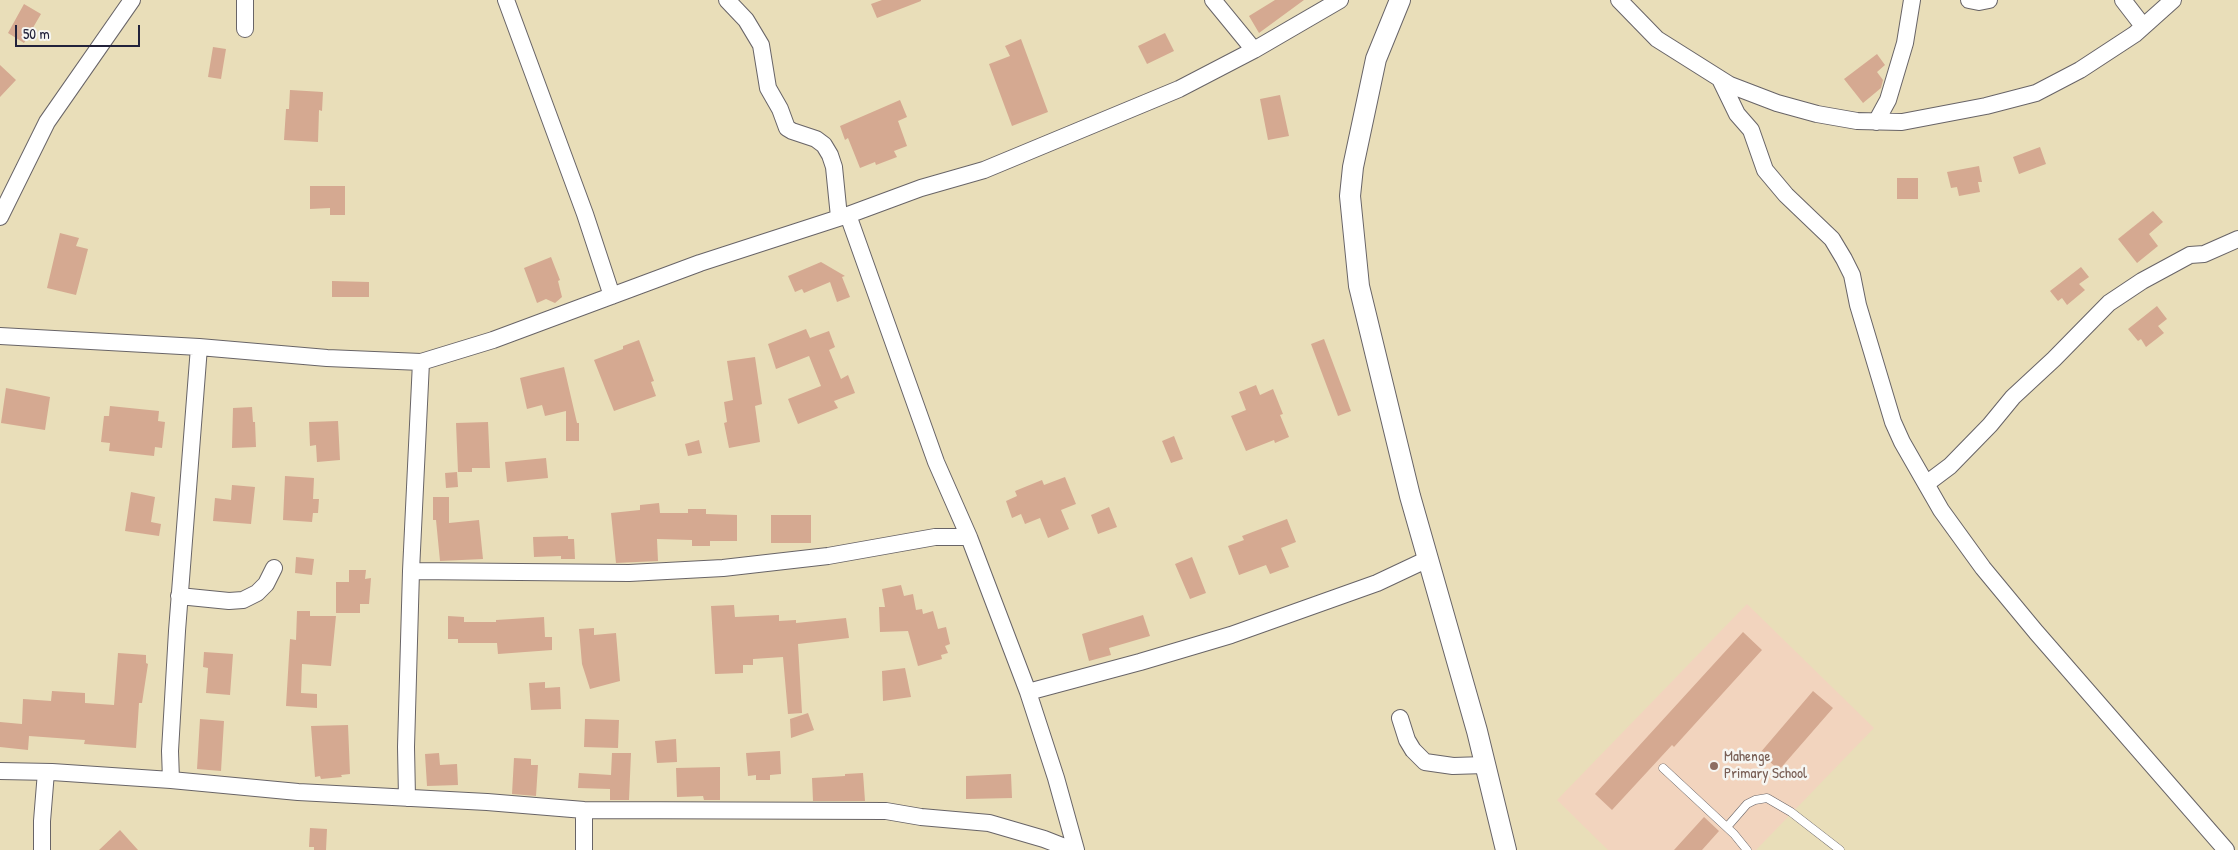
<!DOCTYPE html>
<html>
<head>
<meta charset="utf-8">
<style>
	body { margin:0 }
	#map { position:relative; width:2238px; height:850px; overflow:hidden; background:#e9deb9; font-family:"Patrick Hand",sans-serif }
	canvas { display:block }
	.scale { position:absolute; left:15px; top:25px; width:125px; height:22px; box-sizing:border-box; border:2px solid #22223b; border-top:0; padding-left:6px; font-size:15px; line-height:18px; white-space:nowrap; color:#22223b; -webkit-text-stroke:4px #f6f6f2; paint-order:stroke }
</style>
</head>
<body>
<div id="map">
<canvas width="2238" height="850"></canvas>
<div class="scale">50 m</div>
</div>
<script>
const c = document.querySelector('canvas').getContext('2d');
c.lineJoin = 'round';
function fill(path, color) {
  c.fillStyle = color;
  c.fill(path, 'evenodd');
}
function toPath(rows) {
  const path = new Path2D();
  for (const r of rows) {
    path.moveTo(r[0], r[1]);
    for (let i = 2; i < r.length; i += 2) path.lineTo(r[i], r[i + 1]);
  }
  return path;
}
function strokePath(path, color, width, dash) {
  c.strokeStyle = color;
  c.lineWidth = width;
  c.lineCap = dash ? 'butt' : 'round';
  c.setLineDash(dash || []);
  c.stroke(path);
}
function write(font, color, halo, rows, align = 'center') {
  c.font = font + ' "Patrick Hand",sans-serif';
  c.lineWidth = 5;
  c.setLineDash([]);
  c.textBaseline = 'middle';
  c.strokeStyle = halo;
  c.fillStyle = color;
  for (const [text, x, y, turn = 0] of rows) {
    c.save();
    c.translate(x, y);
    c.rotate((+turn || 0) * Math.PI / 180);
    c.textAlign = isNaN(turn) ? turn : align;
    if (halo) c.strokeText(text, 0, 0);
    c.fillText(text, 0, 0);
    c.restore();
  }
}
const built = toPath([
	[1747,604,1874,728,1756,850,1608,850,1557,800]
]);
const building = toPath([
	[882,0,921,0,921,1,877,18,871,4],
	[1275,0,1304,0,1259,33,1249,16],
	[24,4,41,14,24,43,8,33],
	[1165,33,1174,51,1147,64,1138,46],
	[1021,39,1048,112,1012,126,989,64,1010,56,1005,46],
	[213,47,226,49,221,79,208,77],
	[1877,54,1885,65,1877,72,1883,80,1881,88,1863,103,1844,79],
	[0,65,16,80,0,97],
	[290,90,323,92,322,111,319,110,318,142,284,140,286,109,289,109],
	[1280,95,1289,136,1268,140,1260,99],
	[900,100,907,117,898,121,907,146,894,151,897,157,876,165,875,162,860,168,848,138,845,140,840,126],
	[2040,147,2046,164,2019,174,2013,157],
	[1979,166,1982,182,1978,182,1980,192,1959,196,1957,187,1951,188,1947,172],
	[1897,178,1918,178,1918,199,1897,199],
	[310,186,345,186,345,215,330,215,330,208,310,209],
	[2153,211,2163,222,2149,234,2158,246,2137,263,2118,239],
	[60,233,79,238,76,246,88,249,76,295,47,288],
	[551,257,560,280,558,281,562,297,555,303,546,299,537,303,524,268],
	[821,262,845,276,842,277,850,297,837,302,830,282,804,293,802,289,795,292,788,276],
	[2081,267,2089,277,2079,284,2085,290,2067,305,2062,298,2058,301,2050,291],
	[332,281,369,282,369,297,332,297],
	[2157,306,2167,319,2158,326,2164,333,2146,347,2141,339,2138,341,2128,329],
	[806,329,810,338,829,331,835,347,829,350,841,379,848,375,855,393,834,401,838,408,798,424,788,399,821,386,809,356,776,369,768,344],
	[1324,339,1351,411,1338,416,1311,344],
	[639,340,654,381,651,382,656,396,614,411,594,360,623,349,623,346],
	[755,357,762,404,755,406,760,442,729,448,724,423,727,422,724,402,733,400,727,361],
	[564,367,577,423,579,423,579,441,566,441,566,411,545,416,542,405,527,409,520,378],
	[1256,385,1260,395,1273,389,1283,414,1280,415,1289,437,1275,443,1274,440,1246,451,1231,416,1246,410,1239,392],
	[6,388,50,397,45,430,1,423],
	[110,406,159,411,158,421,165,422,162,448,155,447,154,456,109,451,110,443,101,442,104,416,109,416],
	[252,407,253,422,255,422,256,447,232,448,233,408],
	[338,421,340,460,317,462,316,445,310,446,309,422],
	[488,422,490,468,472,468,472,472,458,472,456,423],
	[1174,436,1183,459,1171,463,1162,441],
	[699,440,702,453,688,456,685,444],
	[546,458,548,478,507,482,505,462],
	[457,472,458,487,446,488,445,473],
	[285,476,314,478,313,499,319,499,318,513,313,513,312,522,283,520],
	[1065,477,1076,504,1061,510,1069,529,1048,538,1040,518,1025,524,1021,514,1012,518,1006,501,1017,496,1015,491,1042,480,1044,485],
	[232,485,255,487,251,524,213,521,215,498,231,500],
	[131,492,155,497,151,522,161,524,159,536,125,531],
	[433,497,449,497,449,523,479,520,483,559,440,561,436,520,433,520],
	[659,503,660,513,688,513,688,509,706,509,706,514,737,515,737,541,710,541,710,546,692,546,692,540,657,539,658,561,616,563,611,513,640,510,640,505],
	[1109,507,1117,527,1098,534,1091,515],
	[771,515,811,515,811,543,771,543],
	[1287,519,1296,542,1281,548,1289,567,1270,574,1266,565,1239,575,1228,546,1244,540,1242,536],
	[568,536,568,539,574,539,575,559,561,559,561,556,534,557,533,537],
	[296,557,314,559,312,575,295,573],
	[1192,557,1206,593,1190,599,1175,564],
	[349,570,366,570,365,579,371,578,369,604,360,604,360,613,336,613,336,582,349,582],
	[901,585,904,596,913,594,916,610,922,609,923,614,933,611,938,629,946,627,950,644,945,646,948,653,941,655,942,659,918,666,908,631,880,632,879,607,885,607,882,589],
	[734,605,735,617,779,615,779,621,796,620,796,623,846,618,849,638,798,644,802,713,788,714,783,657,753,659,753,665,743,665,743,673,715,674,711,606],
	[297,611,310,611,310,616,336,616,331,666,302,664,301,693,317,694,317,708,286,706,290,639,296,640],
	[1143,615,1150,636,1109,648,1111,655,1089,661,1082,634],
	[448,616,464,617,464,622,496,622,496,620,544,617,545,637,552,637,552,650,498,654,497,643,458,643,458,639,448,639],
	[594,628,594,635,616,633,620,681,590,689,582,664,579,629],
	[1743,632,1762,650,1674,747,1672,745,1612,810,1595,794],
	[204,652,233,654,230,695,206,693,208,668,203,667],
	[118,653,146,655,146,663,148,664,142,703,139,703,136,748,84,744,85,740,29,736,28,750,0,747,0,722,22,724,23,699,51,701,52,691,85,693,85,703,114,705],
	[905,668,911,697,883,701,882,671],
	[545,682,545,688,560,687,561,709,531,710,529,683],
	[1813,691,1833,708,1779,770,1760,753],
	[808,713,814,730,791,738,790,719],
	[200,719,224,721,221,771,197,769],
	[585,719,619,720,618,748,584,747],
	[348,725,350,774,341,775,342,777,321,779,320,776,315,777,311,726],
	[676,739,677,762,657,763,655,741],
	[780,751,781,774,770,775,770,780,756,780,756,775,748,776,746,753],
	[439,753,440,765,457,764,458,785,427,786,425,754],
	[612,753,631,753,629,800,610,800,610,789,578,788,579,773,611,775],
	[514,758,531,759,531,765,538,765,536,796,512,794],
	[720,767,720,800,704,800,703,796,677,797,676,768],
	[863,773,865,801,813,801,812,778,845,776,845,774],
	[1011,774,1012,798,966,799,966,776],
	[1704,817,1719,831,1702,850,1674,850],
	[310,828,327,829,326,850,314,850,314,847,309,847],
	[120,830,138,850,99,850]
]);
const service = toPath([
	[1663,768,1734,834,1747,850],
	[1727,827,1747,804,1755,800,1767,798,1791,812,1840,850]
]);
const minor = toPath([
	[245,0,245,29],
	[506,0,585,214,612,296],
	[727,0,746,20,761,45,768,88,780,109,787,128,792,131,816,139,824,145,830,155,834,167,839,217],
	[1213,0,1254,50],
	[1619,0,1657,39,1730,85,1777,103,1817,114,1857,121,1902,122,1986,106,2036,93,2080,70,2135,34,2173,0],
	[1969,0,1979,2,1989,0],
	[2123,0,2143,26],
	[1720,79,1737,114,1751,130,1765,170,1786,195,1832,239,1844,259,1852,275,1858,305,1893,422,1902,442,1941,510,1983,568,2036,632,2226,850],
	[1876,122,1888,100,1905,43,1912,0],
	[848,215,936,462,969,537,1028,692,1056,778,1076,850],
	[0,217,47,122,132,0],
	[0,336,199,347,327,358,421,362,493,340,700,263,848,215,921,188,984,170,1179,89,1254,50,1340,0],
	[1926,484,1950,466,1990,425,2013,397,2054,359,2109,303,2142,281,2190,255,2204,254,2238,239],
	[411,571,629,573,723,568,828,556,935,537,969,537],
	[179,596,229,601,243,600,257,593,266,584,274,568],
	[1028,692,1140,662,1231,635,1377,583,1428,559],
	[1400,718,1407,740,1413,750,1425,762,1453,766,1485,765],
	[0,771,52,772,171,780,298,792,487,802,584,810,886,811,921,817,989,823,1044,839,1072,850],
	[171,780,170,751,177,631,199,347],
	[407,798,406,747,411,571,421,362],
	[584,810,584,850],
	[42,850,42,821,46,772]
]);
const tertiary = toPath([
	[1400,0,1376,59,1353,167,1350,196,1359,286,1410,496,1477,731,1506,850]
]);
const markers = [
	[1714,766,5,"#8d6e63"]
];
const educationNames = [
	["Mahenge",1724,757],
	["Primary School",1724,774]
];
fill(built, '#f2d4be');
fill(building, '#d5a991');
strokePath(service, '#686467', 9);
strokePath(minor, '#686467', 18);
strokePath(tertiary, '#686467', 22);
strokePath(service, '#fff', 8);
strokePath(minor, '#fff', 16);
strokePath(tertiary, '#fff', 20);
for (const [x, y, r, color] of markers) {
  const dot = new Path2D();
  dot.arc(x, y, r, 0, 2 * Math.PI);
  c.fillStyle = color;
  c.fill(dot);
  strokePath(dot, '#f6f6f2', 2);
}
write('15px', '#785e54', '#f6f6f2', educationNames, 'left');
</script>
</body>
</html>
